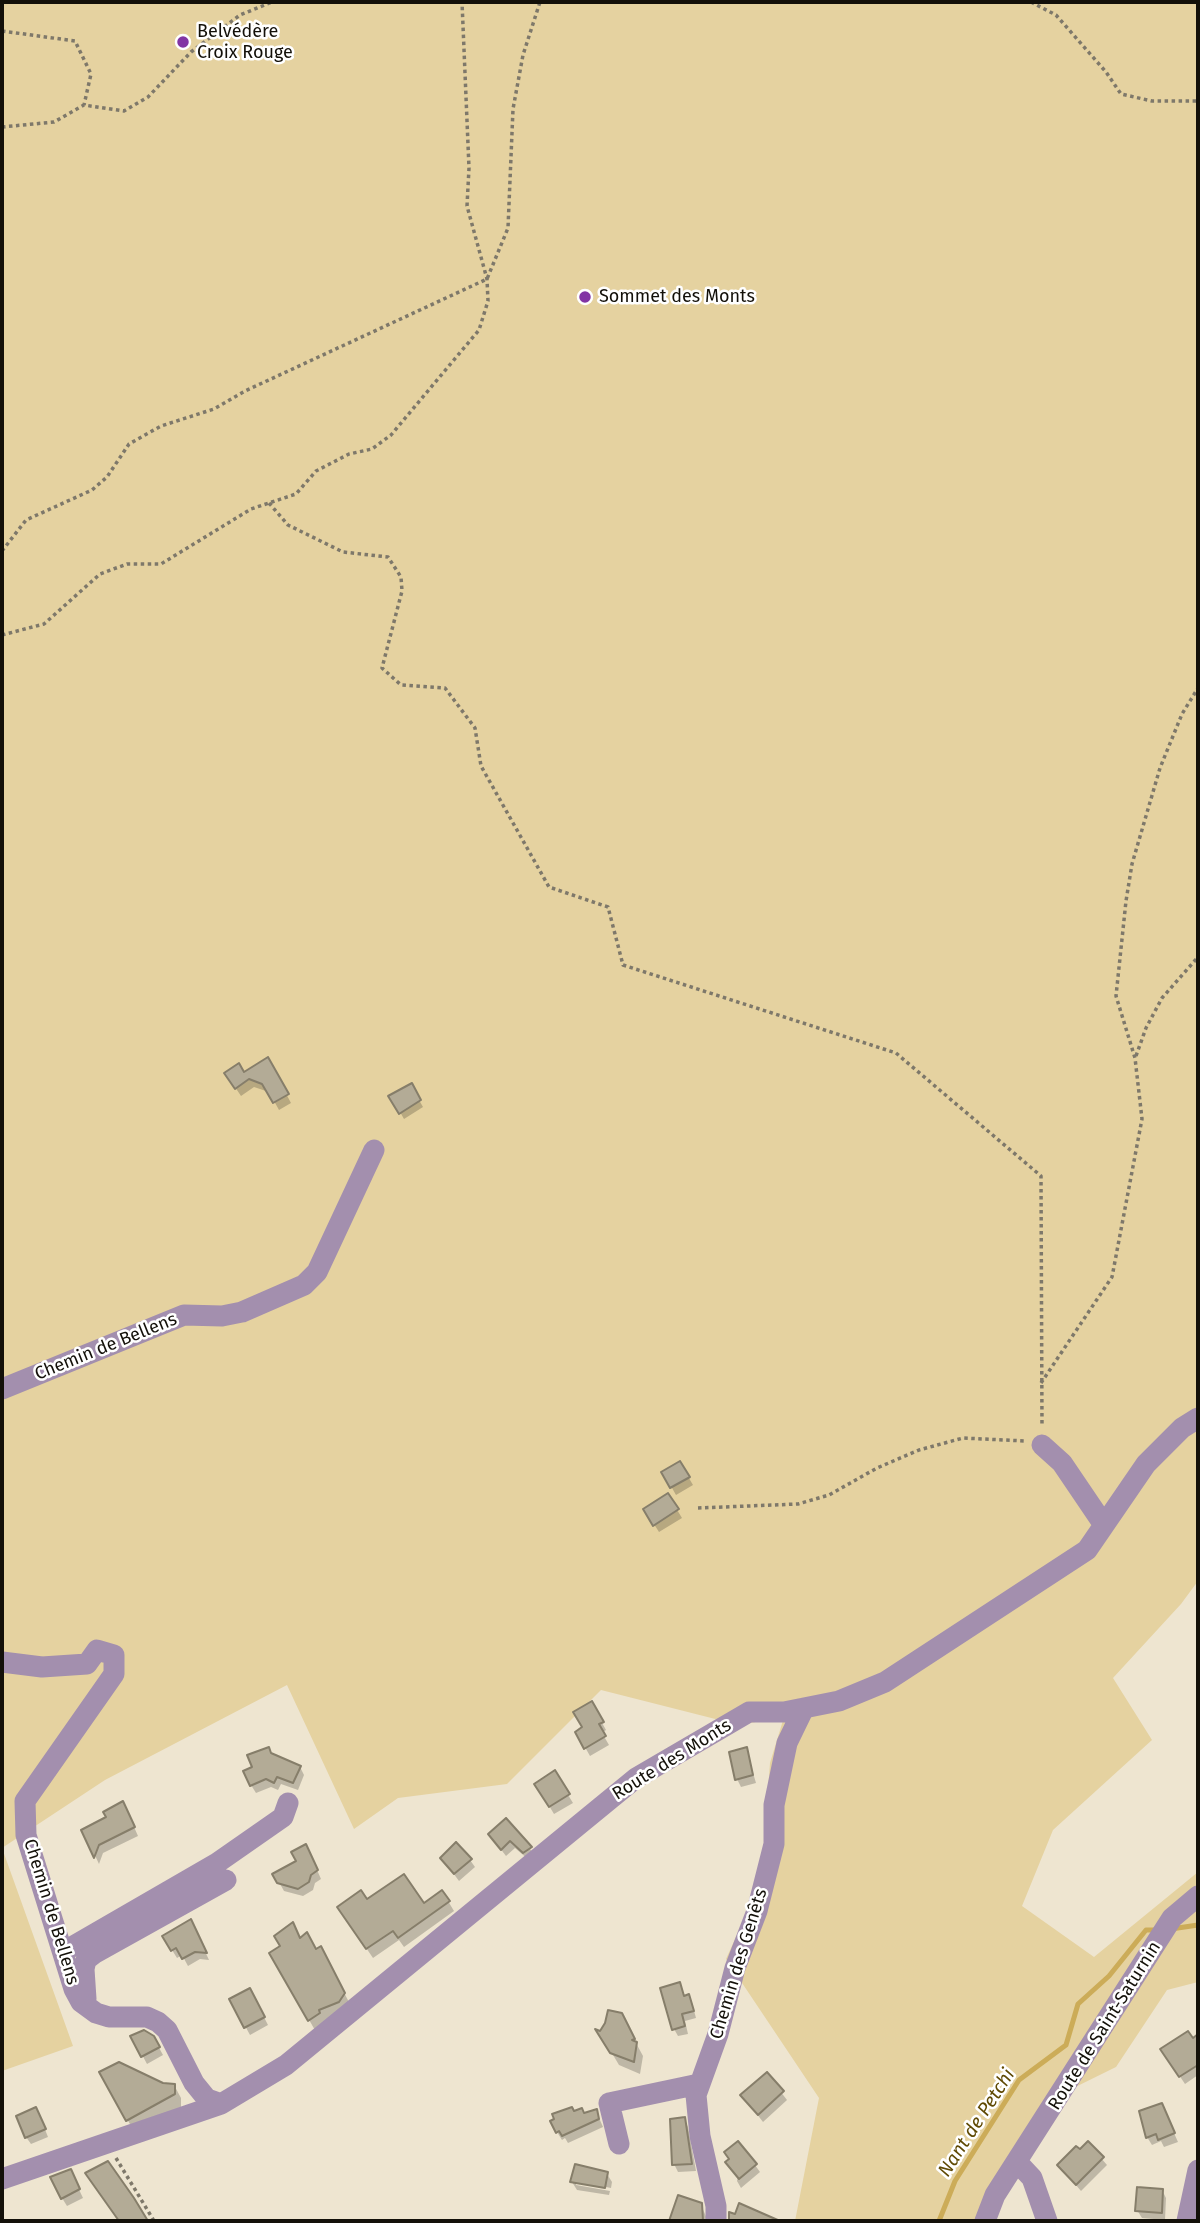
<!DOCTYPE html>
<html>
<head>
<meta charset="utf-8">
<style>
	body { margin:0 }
	#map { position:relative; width:1200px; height:2223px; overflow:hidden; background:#eee5d0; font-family:"Fira Sans",sans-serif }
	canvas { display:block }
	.frame { position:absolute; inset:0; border:4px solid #131009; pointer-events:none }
</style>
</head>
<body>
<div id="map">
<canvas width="1200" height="2223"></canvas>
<div class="frame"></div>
</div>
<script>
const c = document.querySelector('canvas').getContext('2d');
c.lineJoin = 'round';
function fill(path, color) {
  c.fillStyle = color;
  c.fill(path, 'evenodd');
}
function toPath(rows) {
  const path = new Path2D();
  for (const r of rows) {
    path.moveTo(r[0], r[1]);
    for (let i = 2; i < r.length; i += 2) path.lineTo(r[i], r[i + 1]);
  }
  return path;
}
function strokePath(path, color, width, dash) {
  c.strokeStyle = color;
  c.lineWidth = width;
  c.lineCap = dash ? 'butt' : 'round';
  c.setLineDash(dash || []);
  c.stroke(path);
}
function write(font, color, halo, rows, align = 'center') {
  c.font = font + ' "Fira Sans",sans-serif';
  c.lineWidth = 5;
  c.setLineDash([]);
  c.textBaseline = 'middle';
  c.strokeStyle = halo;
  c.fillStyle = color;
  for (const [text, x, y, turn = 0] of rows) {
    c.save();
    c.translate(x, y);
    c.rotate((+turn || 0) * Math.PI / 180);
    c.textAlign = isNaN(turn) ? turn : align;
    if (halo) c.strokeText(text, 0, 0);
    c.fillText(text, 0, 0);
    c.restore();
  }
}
const green = toPath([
	[2,2,1198,2,1198,1581,1181,1604,1113,1678,1152,1740,1053,1830,1022,1906,1094,1957,1198,1872,1198,1982,1167,1990,1116,2067,1051,2099,979,2221,795,2221,819,2098,726,1959,761,1882,770,1763,784,1717,739,1725,601,1690,507,1784,398,1798,354,1829,287,1685,105,1780,2,1848,73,2046,2,2071]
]);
const shadow = toPath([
	[268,1060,291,1103,279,1110,269,1092,254,1087,241,1096,231,1081],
	[411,1086,423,1107,404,1119,391,1096],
	[680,1463,693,1485,676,1495,663,1472],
	[668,1495,682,1518,659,1532,645,1510],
	[591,1703,606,1730,602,1733,609,1745,590,1756,577,1733,585,1728],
	[746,1749,756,1783,741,1787,737,1779],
	[271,1755,300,1767,304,1775,298,1790,281,1784,278,1790,271,1787,256,1793,251,1785],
	[554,1772,573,1803,554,1814,536,1784],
	[127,1811,138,1836,103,1853,99,1864,83,1830],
	[506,1820,535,1855,529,1860,515,1848,506,1856,490,1835],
	[310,1854,321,1879,315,1883,313,1890,303,1896,284,1891,275,1875],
	[442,1858,470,1860,475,1867,459,1881],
	[366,1901,423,1905,448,1901,454,1911,404,1947,399,1940,373,1958,345,1917],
	[195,1930,209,1960,200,1959,188,1966,182,1955,177,1958,164,1937],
	[300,1940,327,1960,351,2006,316,2032,271,1953],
	[679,1984,685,1997,688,1996,692,2003,696,2018,685,2021,688,2034,678,2036,674,2029],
	[250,1990,268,2025,250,2035,231,2000],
	[606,2024,630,2032,643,2056,640,2074,619,2065,600,2033],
	[1187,2033,1198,2052,1198,2075,1185,2084,1167,2057],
	[132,2036,153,2037,163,2055,147,2064],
	[101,2073,174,2085,181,2098,181,2107,135,2133],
	[767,2074,787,2100,763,2122,743,2096],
	[596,2111,603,2127,568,2143,565,2138,562,2140,557,2132,557,2120],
	[1165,2113,1178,2142,1164,2147,1161,2141,1152,2145,1147,2137],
	[40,2117,48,2137,31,2144,26,2137],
	[684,2119,688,2127,696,2171,678,2172,674,2164],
	[1088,2143,1107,2165,1081,2191,1059,2165],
	[744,2150,760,2172,741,2188,737,2181],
	[607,2174,612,2182,611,2188,576,2181,576,2185,610,2191,609,2195,577,2190,572,2182],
	[74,2179,83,2198,67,2206,62,2198],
	[1162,2190,1166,2198,1165,2220,1142,2218,1137,2210],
	[679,2198,701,2205,708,2221,671,2221]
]);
const stream = toPath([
	[1171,1929,1198,1925],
	[939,2221,955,2181,1019,2080,1066,2045,1078,2004,1109,1976,1146,1930,1157,1930]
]);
const building = toPath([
	[268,1057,289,1094,273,1103,262,1084,249,1079,235,1089,224,1073,239,1063,244,1072,268,1057],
	[412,1083,421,1100,399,1114,388,1096,412,1083],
	[680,1461,690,1477,670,1488,661,1472,680,1461],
	[668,1493,679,1509,653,1526,643,1509,668,1493],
	[592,1701,604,1722,599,1724,606,1736,584,1749,575,1732,582,1727,573,1712,592,1701],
	[269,1747,271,1753,301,1766,293,1783,277,1777,274,1783,266,1779,250,1786,243,1771,252,1767,247,1755,269,1747],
	[747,1747,753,1775,735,1780,729,1752,747,1747],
	[555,1770,570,1794,549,1807,534,1784,555,1770],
	[123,1801,135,1827,99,1845,94,1858,81,1830,106,1817,103,1812,123,1801],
	[506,1818,532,1847,523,1853,510,1841,501,1850,488,1834,506,1818],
	[456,1842,472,1859,454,1874,440,1858,456,1842],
	[306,1844,318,1870,311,1875,309,1882,298,1889,277,1883,272,1874,296,1861,291,1852,306,1844],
	[404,1874,424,1903,442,1890,450,1901,398,1938,393,1931,366,1949,337,1907,361,1890,367,1899,404,1874],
	[191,1919,207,1953,195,1952,182,1959,176,1948,171,1951,162,1936,191,1919],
	[293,1922,300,1938,307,1932,316,1949,321,1946,345,1993,339,2002,319,2010,320,2013,308,2021,269,1953,280,1946,274,1936,293,1922],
	[680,1982,684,1996,689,1994,694,2011,682,2014,685,2026,672,2030,660,1988,680,1982],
	[250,1988,265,2017,244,2028,229,1999,250,1988],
	[608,2010,622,2013,635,2039,632,2040,637,2042,634,2062,610,2053,595,2029,600,2031,605,2023,608,2010],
	[144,2030,154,2036,160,2047,141,2057,130,2036,144,2030],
	[1188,2031,1193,2038,1198,2034,1198,2065,1179,2077,1160,2049,1188,2031],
	[119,2062,163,2083,175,2084,175,2094,126,2121,99,2072,119,2062],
	[767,2072,784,2091,758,2115,740,2095,767,2072],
	[1162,2103,1175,2133,1158,2140,1156,2134,1146,2138,1139,2111,1162,2103],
	[36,2107,46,2129,25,2138,16,2116,36,2107],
	[572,2107,574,2111,582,2108,584,2113,597,2109,599,2119,562,2136,559,2131,556,2133,550,2121,554,2119,552,2114,572,2107],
	[685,2117,692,2164,672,2165,670,2119,685,2117],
	[738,2141,757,2164,739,2179,725,2162,729,2159,724,2152,738,2141],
	[1088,2141,1104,2157,1076,2185,1057,2165,1076,2146,1080,2149,1088,2141],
	[108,2161,134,2198,148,2221,119,2221,85,2173,108,2161],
	[575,2164,608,2172,605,2188,570,2182,575,2164],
	[71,2169,80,2189,61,2199,50,2177,71,2169],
	[1137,2187,1163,2189,1162,2213,1135,2211,1137,2187],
	[678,2195,702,2203,703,2221,669,2221,678,2195],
	[739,2203,780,2221,729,2221,729,2212,735,2214,739,2203]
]);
const path = toPath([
	[1031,2,1056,15,1106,72,1121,94,1152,101,1198,101],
	[2,31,75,41,91,74,84,105],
	[2,127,54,122,84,105,124,111,148,97,191,52,240,15,272,2],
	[269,503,288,525,343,552,388,557,401,577,402,591,382,668,401,685,445,688,475,728,481,766,549,887,608,907,623,965,896,1053,1041,1176,1042,1427],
	[2,551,26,520,92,490,107,477,129,444,161,426,214,409,245,391,487,279,508,228,513,109,523,55,540,2],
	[2,635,44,624,100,574,127,564,161,564,251,509,296,494,316,471,349,454,372,449,391,435,479,330,488,301,487,279,467,206,469,168,462,2],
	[1136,1056,1146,1028,1162,998,1198,957],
	[1041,1383,1112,1277,1142,1119,1135,1058,1116,996,1126,901,1132,864,1160,768,1182,714,1198,688],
	[698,1508,798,1504,829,1495,877,1468,919,1450,963,1438,1025,1441],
	[116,2158,154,2221]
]);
const minor = toPath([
	[2,1389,184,1315,222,1316,242,1312,304,1285,317,1272,374,1150],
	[1042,1445,1062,1463,1104,1525],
	[2,1662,42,1667,87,1664,97,1650,114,1655,114,1674,25,1801,26,1835,74,1989,81,2002,96,2013,109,2017,147,2017,158,2022,167,2030,194,2083,207,2099,221,2104],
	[63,1952,217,1863,283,1817,288,1803],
	[86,1999,84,1969,86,1960,95,1953,226,1880],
	[619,2144,609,2103,699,2084],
	[1017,2162,1032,2178,1047,2221],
	[2,2179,221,2104,286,2065,636,1778,749,1712,784,1712,839,1701,885,1682,1087,1550,1146,1464,1182,1428,1198,1418],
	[716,2221,716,2206,700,2136,696,2095,718,2034,735,1968,757,1911,774,1844,774,1805,787,1743,804,1708],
	[985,2221,995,2195,1172,1918,1198,1896],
	[1187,2221,1198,2170]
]);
const markers = [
	[183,42,7,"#8234a4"],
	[585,297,7,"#8234a4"]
];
const poiNames = [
	["Belvédère",197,32],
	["Croix Rouge",197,53],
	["Sommet des Monts",599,297]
];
const streetNames = [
	["Chemin de Bellens",106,1347,-22],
	["Route des Monts",672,1760,-32],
	["Chemin de Bellens",51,1912,73],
	["Chemin des Genêts",739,1964,-73],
	["Route de Saint-Saturnin",1105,2026,-58]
];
const waterNames = [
	["Nant de Petchi",977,2123,-57]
];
fill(green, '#e5d2a0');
fill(shadow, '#0003');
strokePath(stream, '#ccac58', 5);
fill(building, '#b3ab96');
strokePath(building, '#867e6a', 2);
strokePath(path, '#7e786a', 3.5, [3.5, 3.5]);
strokePath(minor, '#a38fae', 21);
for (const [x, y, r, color] of markers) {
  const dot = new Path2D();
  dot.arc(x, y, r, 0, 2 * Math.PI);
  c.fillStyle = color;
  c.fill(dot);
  strokePath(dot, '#fff', 2.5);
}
write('18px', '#131009', '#fff', poiNames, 'left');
write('18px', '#131009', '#fff', streetNames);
write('italic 19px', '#604a04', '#fff', waterNames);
</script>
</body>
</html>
